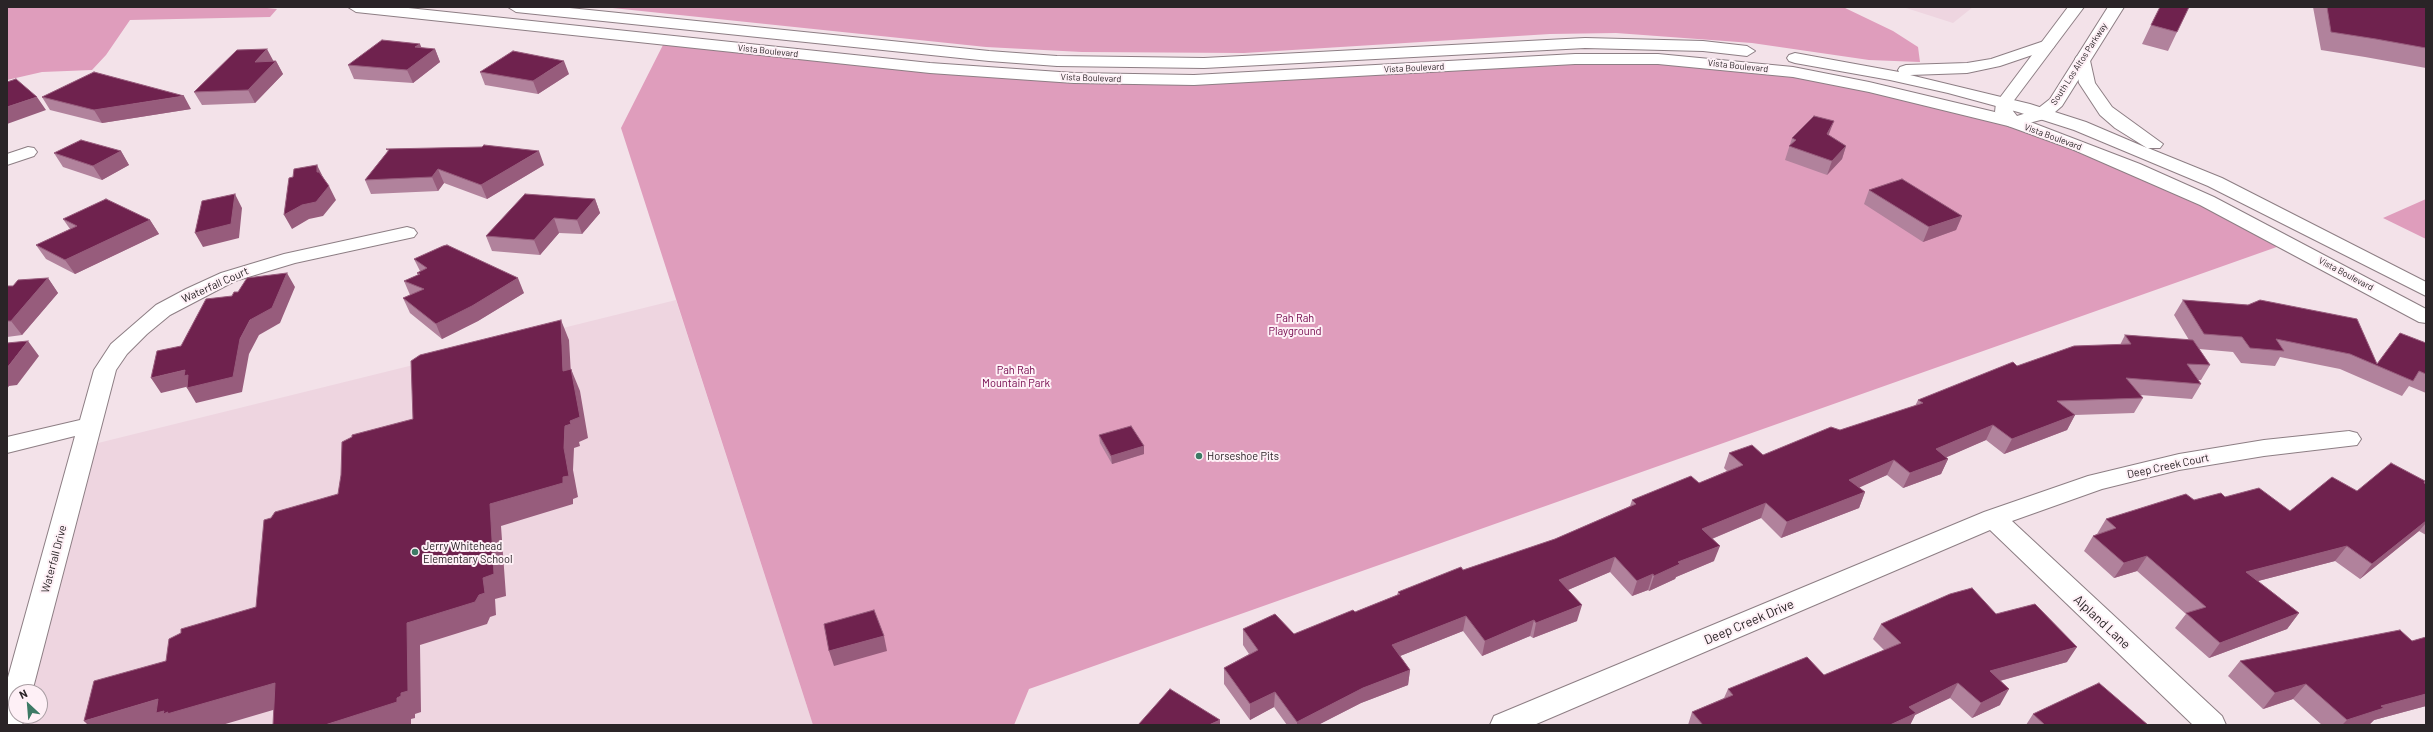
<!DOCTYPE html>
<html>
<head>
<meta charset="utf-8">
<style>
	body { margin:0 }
	#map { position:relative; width:2433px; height:732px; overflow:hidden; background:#f3e2e9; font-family:Barlow,sans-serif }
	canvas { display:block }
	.frame { position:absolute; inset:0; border:8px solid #2a2427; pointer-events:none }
	.north { position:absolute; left:8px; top:684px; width:40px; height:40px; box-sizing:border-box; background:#fef0f6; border:1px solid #a99ea3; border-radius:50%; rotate:334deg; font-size:11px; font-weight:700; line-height:16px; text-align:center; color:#2a2427 }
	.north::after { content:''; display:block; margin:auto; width:14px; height:18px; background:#3d7a65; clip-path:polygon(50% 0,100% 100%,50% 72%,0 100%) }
</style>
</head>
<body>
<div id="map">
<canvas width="2433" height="732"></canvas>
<div class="frame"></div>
<div class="north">N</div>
</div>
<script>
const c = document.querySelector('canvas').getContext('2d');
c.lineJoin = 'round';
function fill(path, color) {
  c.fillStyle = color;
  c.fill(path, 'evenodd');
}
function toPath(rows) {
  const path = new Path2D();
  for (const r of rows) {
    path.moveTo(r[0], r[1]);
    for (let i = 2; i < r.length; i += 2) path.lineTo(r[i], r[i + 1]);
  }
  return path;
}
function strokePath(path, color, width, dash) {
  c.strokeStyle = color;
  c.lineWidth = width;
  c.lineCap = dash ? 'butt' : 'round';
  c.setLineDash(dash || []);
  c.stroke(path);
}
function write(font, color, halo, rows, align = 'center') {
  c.font = font + ' Barlow,sans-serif';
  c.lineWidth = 4;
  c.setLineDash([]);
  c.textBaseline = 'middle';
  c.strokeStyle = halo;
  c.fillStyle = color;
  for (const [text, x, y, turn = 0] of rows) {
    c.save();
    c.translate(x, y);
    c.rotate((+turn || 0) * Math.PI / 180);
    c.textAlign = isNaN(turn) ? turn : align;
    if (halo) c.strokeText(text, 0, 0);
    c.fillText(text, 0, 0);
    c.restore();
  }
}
const built = toPath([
	[1903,7,1973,7,1953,23],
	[676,300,813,725,18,725,21,716,40,716,40,692,27,692,90,445]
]);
const green = toPath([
	[7,7,257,7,277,9,270,17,130,20,106,55,92,70,42,72,7,80],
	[603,7,1843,7,1893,31,1918,47,1920,62,1869,60,1752,43,1616,33,1550,34,1244,53,1082,52,986,47],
	[665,41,1117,80,1599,60,1805,74,2034,129,2288,243,1029,689,1014,725,813,725,621,128],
	[2426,199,2426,239,2383,218]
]);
const minor = toPath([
	[28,147,34,148,37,152,34,156,7,165,7,154,28,147],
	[407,227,414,229,417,233,414,237,295,263,235,281,170,315,147,334,127,354,116,370,32,692,16,692,16,716,25,716,22,725,7,725,7,681,75,436,7,453,7,437,80,420,94,370,111,344,156,305,186,289,221,273,284,254,407,227],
	[2349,431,2357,433,2361,439,2357,445,2264,456,2179,470,2102,489,2012,521,2222,716,2226,725,2193,725,1990,530,1534,725,1490,725,1494,716,1984,512,2088,476,2179,454,2264,440,2349,431]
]);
const tertiary = toPath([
	[2068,7,2084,7,2012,103,2013,111,2017,116,2036,110,2050,99,2108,7,2124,7,2062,106,2048,118,2014,127,2008,126,1995,112,1996,103,2068,7]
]);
const secondary = toPath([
	[348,7,399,7,930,63,1074,73,1194,75,1575,54,1658,54,1793,67,1869,82,2020,118,2140,164,2214,197,2426,309,2426,323,2419,322,2200,205,2074,150,2008,126,1869,92,1793,77,1658,64,1575,64,1194,85,1074,83,930,73,356,12,348,7],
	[508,7,560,7,989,51,1057,56,1204,58,1585,38,1703,41,1747,46,1755,51,1747,56,1703,51,1585,48,1204,68,1057,66,989,61,516,12,508,7],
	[2047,40,2055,45,2053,48,2000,66,1967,73,1910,75,2030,104,2086,122,2147,148,2115,128,2100,115,2079,83,2075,59,2077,56,2089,56,2095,83,2112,107,2163,144,2160,148,2148,148,2222,178,2426,282,2426,296,2208,186,2074,130,2018,112,1948,93,1890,80,1795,63,1789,61,1787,58,1789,55,1795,53,1899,72,1898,70,1900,67,1906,65,1967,63,1991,59,2047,40]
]);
const wall = toPath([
	[2313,7,2426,7,2426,68,2365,57,2321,50],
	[2151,25,2177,32,2168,51,2142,44],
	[435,49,440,62,413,83,354,79,348,65],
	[274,61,276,61,283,74,255,103,202,105,194,92],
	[480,72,569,74,538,94,485,85],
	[42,97,191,109,102,123,50,110],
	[1829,135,1846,146,1842,159,1827,175,1785,160,1792,138],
	[386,149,544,165,487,199,444,183,438,191,371,194,365,180,388,151],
	[121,151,129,165,102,180,63,167,54,153],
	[1869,190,1962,216,1956,230,1923,242,1864,204],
	[595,199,600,213,582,234,559,233,540,255,492,251,486,236],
	[63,219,150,220,159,234,75,274,46,259,36,245,70,229],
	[414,259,524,293,478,321,442,339,410,313,403,298,410,295,404,281,418,275,417,273,420,271],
	[48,278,58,293,22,335,7,337,7,286,13,286],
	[2183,300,2248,305,2377,364,2426,343,2426,393,2409,386,2402,396,2340,369,2280,357,2275,366,2241,363,2233,352,2199,349,2210,365,2201,380,2198,380,2201,384,2192,399,2140,395,2143,398,2134,413,2075,415,2067,430,2004,454,1986,440,1946,457,1948,459,1941,474,1903,488,1887,475,1859,487,1865,492,1859,508,1781,538,1761,518,1712,539,1714,561,1676,577,1675,579,1649,591,1648,590,1632,596,1610,572,1568,590,1577,621,1533,638,1530,636,1482,656,1463,631,1400,656,1410,670,1408,685,1361,703,1318,725,1287,725,1274,707,1250,720,1224,684,1224,668,1249,654,1243,645,1243,629,1294,634,1355,612,1397,595,1398,592,1555,539,1630,506,1632,500,1699,483,1727,471,1724,468,1729,453,1763,455,1915,406,1918,400,2017,366,2120,345,2125,335,2189,340,2174,315],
	[1099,435,1144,446,1144,454,1112,464,1100,443],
	[2424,483,2426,484,2426,535,2419,531,2360,579,2335,561,2258,581,2299,613,2287,629,2209,658,2175,628,2186,614,2137,571,2114,578,2084,551,2093,536,2097,534,2106,519,2194,500,2225,497,2290,511,2357,491],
	[1996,614,2067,662,2000,681,2000,705,1972,718,1950,698,1915,715,1910,725,1688,725,1692,712,1724,698,1728,689,1824,675,1884,650,1873,639,1881,624],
	[2426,637,2426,706,2374,720,2370,724,2366,725,2322,725,2293,699,2263,709,2228,676,2240,661,2412,641],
	[2033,714,2148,725,2026,725]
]);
const shadedWall = toPath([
	[420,44,425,56,415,47],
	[267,49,274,62,255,62],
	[435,49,440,62,413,83,407,70],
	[276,61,283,74,255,103,248,90],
	[564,61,569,74,538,94,533,81],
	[184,96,191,109,102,123,94,110],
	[37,97,46,110,7,124,7,107],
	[1834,121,1829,134,1823,148,1827,134],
	[1846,146,1842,159,1827,175,1832,161],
	[121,151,129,165,102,180,93,166],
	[539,151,544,165,487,199,481,185],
	[317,165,324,179,317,172],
	[438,169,444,183,438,191,432,177],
	[329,186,336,200,323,216,309,219,292,229,284,215],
	[235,194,242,208,239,238,203,247,195,233],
	[595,199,600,213,582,234,577,220],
	[1962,216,1956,230,1923,242,1929,227],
	[554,218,559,233,540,255,534,240],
	[150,220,159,234,75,274,65,260],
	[287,273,295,287,280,323,259,335,249,354,242,392,196,403,187,388,190,386,161,393,151,378,185,370,240,339,250,320],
	[48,278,58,293,22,335,11,321],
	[518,278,524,293,478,321,442,339,436,324],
	[561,320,569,340,572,392,563,371],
	[28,341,39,356,17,385,9,386,7,389,7,368],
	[571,369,580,391,588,438,579,442,580,446,574,448,573,470,578,497,573,499,573,504,501,526,506,596,495,599,496,615,490,617,487,624,420,645,421,712,415,714,415,718,411,719,411,724,408,725,325,725,397,698,401,693,407,623,483,578,490,504,564,448,565,426,570,421],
	[2075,415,2067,430,2004,454,2012,439],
	[1993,425,1986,440,1929,465,1936,449],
	[1144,446,1144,454,1112,464,1111,456],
	[1948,459,1941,474,1903,488,1910,473],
	[1894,460,1887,475,1843,495,1849,480],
	[1865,492,1859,508,1781,538,1787,522],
	[1766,503,1761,518,1697,545,1702,529],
	[2426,521,2426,523,2419,531,2360,579,2372,564],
	[1720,546,1714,561,1676,577,1675,579,1649,591,1654,576,1678,562],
	[2347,546,2335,561,2235,587,2246,572],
	[2147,556,2137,571,2114,578,2124,563],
	[1615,557,1610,572,1556,595,1559,580],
	[1653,574,1648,590,1632,596,1637,581],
	[1582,605,1577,621,1533,638,1536,623],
	[2299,613,2287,629,2209,658,2220,643],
	[1466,616,1463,631,1390,660,1392,645],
	[1534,620,1530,636,1482,656,1485,641],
	[884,636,887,651,834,666,829,651],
	[2077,647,2067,662,1981,686,1990,671],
	[1410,670,1408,685,1361,703,1318,725,1297,725,1297,722,1363,688],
	[275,683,290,705,222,725,166,725,165,724,161,725,88,725,84,721,158,699],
	[1958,683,1950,698,1915,715,1910,725,1890,725,1909,707],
	[2306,684,2293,699,2263,709,2275,693],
	[2009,689,2000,705,1972,718,1981,703],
	[1275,692,1274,707,1250,720,1250,704],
	[2426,694,2426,706,2374,720,2370,724,2366,725,2342,725,2347,720,2381,706],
	[1220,720,1220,725,1209,725]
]);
const building = toPath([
	[2160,7,2189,7,2177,32,2151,25,2160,7],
	[2327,7,2426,7,2426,48,2376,39,2331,32,2327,7],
	[382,40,420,44,415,47,435,49,407,70,348,65,382,40],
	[267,49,255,62,276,61,248,90,194,92,237,50,267,49],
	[513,51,564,61,533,81,480,72,513,51],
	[94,72,184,96,94,110,42,97,94,72],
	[16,79,37,97,7,107,7,82,16,79],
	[1814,116,1834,121,1827,134,1846,146,1832,161,1789,146,1796,140,1792,138,1814,116],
	[81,140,121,151,93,166,54,153,81,140],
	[484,145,539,151,481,185,438,169,432,177,365,180,389,150,386,149,482,147,484,145],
	[317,165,317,172,319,172,329,186,316,202,302,205,284,215,289,178,293,177,294,169,317,165],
	[1902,179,1962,216,1929,227,1869,190,1902,179],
	[235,194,231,224,195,233,202,201,235,194],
	[525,194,595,199,577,220,554,218,534,240,486,236,525,194],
	[106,199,150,220,65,260,36,245,77,226,63,219,106,199],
	[447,245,518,278,472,306,436,324,403,298,424,289,404,281,420,274,417,273,427,268,414,259,443,246,447,245],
	[287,273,272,308,250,320,240,339,233,377,187,388,188,375,184,376,185,370,151,378,157,351,181,346,206,299,232,296,234,292,238,292,247,278,287,273],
	[48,278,11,321,7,321,7,286,13,286,18,280,48,278],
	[2183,300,2248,305,2260,300,2357,319,2377,364,2400,333,2426,343,2426,374,2419,371,2413,381,2350,354,2276,339,2284,351,2250,348,2242,337,2204,334,2183,300],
	[561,320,563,371,571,369,580,417,570,421,571,424,565,426,564,448,569,476,563,477,563,483,490,504,494,574,483,578,485,593,479,595,475,602,407,623,408,691,401,693,401,696,397,698,397,702,325,725,273,725,275,683,167,714,168,712,163,714,164,711,156,713,158,699,84,721,94,681,166,661,169,639,181,633,181,629,256,607,264,520,271,518,275,512,338,494,341,475,342,442,352,437,352,435,413,419,411,361,420,355,561,320],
	[2125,335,2193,340,2210,365,2187,364,2201,384,2126,378,2143,398,2057,401,2075,415,2012,439,1993,425,1936,449,1948,459,1910,473,1894,460,1849,480,1865,492,1787,522,1766,503,1702,529,1720,546,1678,562,1680,564,1654,576,1653,574,1637,581,1615,557,1559,580,1582,605,1536,623,1534,620,1485,641,1466,616,1392,645,1410,670,1363,688,1297,722,1275,692,1250,704,1224,668,1258,650,1243,629,1275,614,1294,634,1353,610,1355,612,1400,594,1398,592,1461,567,1463,570,1555,539,1636,504,1632,500,1691,476,1699,483,1743,465,1729,453,1752,445,1763,455,1831,427,1840,430,1923,403,1918,400,2013,362,2017,366,2074,346,2131,344,2125,335],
	[28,341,7,368,7,343,28,341],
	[1131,426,1144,446,1111,456,1099,435,1131,426],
	[2391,463,2425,481,2424,483,2426,484,2426,521,2372,564,2347,546,2246,572,2299,613,2220,643,2186,613,2206,607,2147,556,2124,563,2093,536,2116,528,2106,519,2186,494,2194,500,2221,493,2225,497,2259,488,2290,511,2332,477,2357,491,2391,463],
	[1972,588,1996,614,2035,604,2077,647,1990,671,2009,689,1981,703,1958,683,1909,707,1916,713,1890,725,1703,725,1692,712,1733,695,1728,689,1807,657,1824,675,1901,643,1881,624,1950,594,1972,588],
	[874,610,884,636,829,651,824,624,874,610],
	[2400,630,2412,641,2426,637,2426,694,2381,706,2384,708,2347,720,2306,684,2275,693,2240,661,2400,630],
	[2099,683,2148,725,2045,725,2033,714,2099,683],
	[1170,689,1220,720,1209,725,1138,725,1170,689]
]);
const markers = [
	[1199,456,4,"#3d7a65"],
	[415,552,4,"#3d7a65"]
];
const farStreetnames = [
	["Vista Boulevard",768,51,6],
	["South Los Altos Parkway",2079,64,-57],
	["Vista Boulevard",1738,66,6],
	["Vista Boulevard",1414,68,-3],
	["Vista Boulevard",1091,78,2],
	["Vista Boulevard",2053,137,20],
	["Vista Boulevard",2346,274,28]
];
const streetNames = [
	["Waterfall Court",215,285,-24],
	["Deep Creek Court",2168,466,-12],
	["Waterfall Drive",54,559,-75]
];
const parkNames = [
	["Pah Rah",1295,318],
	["Playground",1295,331],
	["Pah Rah",1016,370],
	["Mountain Park",1016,383]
];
const poiNames = [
	["Horseshoe Pits",1207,456],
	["Jerry Whitehead",423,546],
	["Elementary School",423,559]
];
const nearStreetnames = [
	["Deep Creek Drive",1749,622,-23],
	["Alpland Lane",2102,622,43]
];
fill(built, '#eed5e0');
fill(green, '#df9dbc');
strokePath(minor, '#8d7e84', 2);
strokePath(tertiary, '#8d7e84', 2);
strokePath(secondary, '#8d7e84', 2);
fill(minor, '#fff');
fill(tertiary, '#fff');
fill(secondary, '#fff');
fill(wall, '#b1829c');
fill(shadedWall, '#975c7c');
fill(building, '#6f224e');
strokePath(building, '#975c7c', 1);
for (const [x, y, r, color] of markers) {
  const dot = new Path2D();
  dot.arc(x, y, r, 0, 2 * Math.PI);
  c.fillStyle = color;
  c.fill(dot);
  strokePath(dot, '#fef0f6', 1.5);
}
write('9px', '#2a2427', '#fef0f6', farStreetnames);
write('11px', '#2a2427', '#fef0f6', streetNames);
write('11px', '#71044a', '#fef0f6', parkNames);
write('11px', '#2a2427', '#fef0f6', poiNames, 'left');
write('13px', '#2a2427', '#fef0f6', nearStreetnames);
</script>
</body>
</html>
